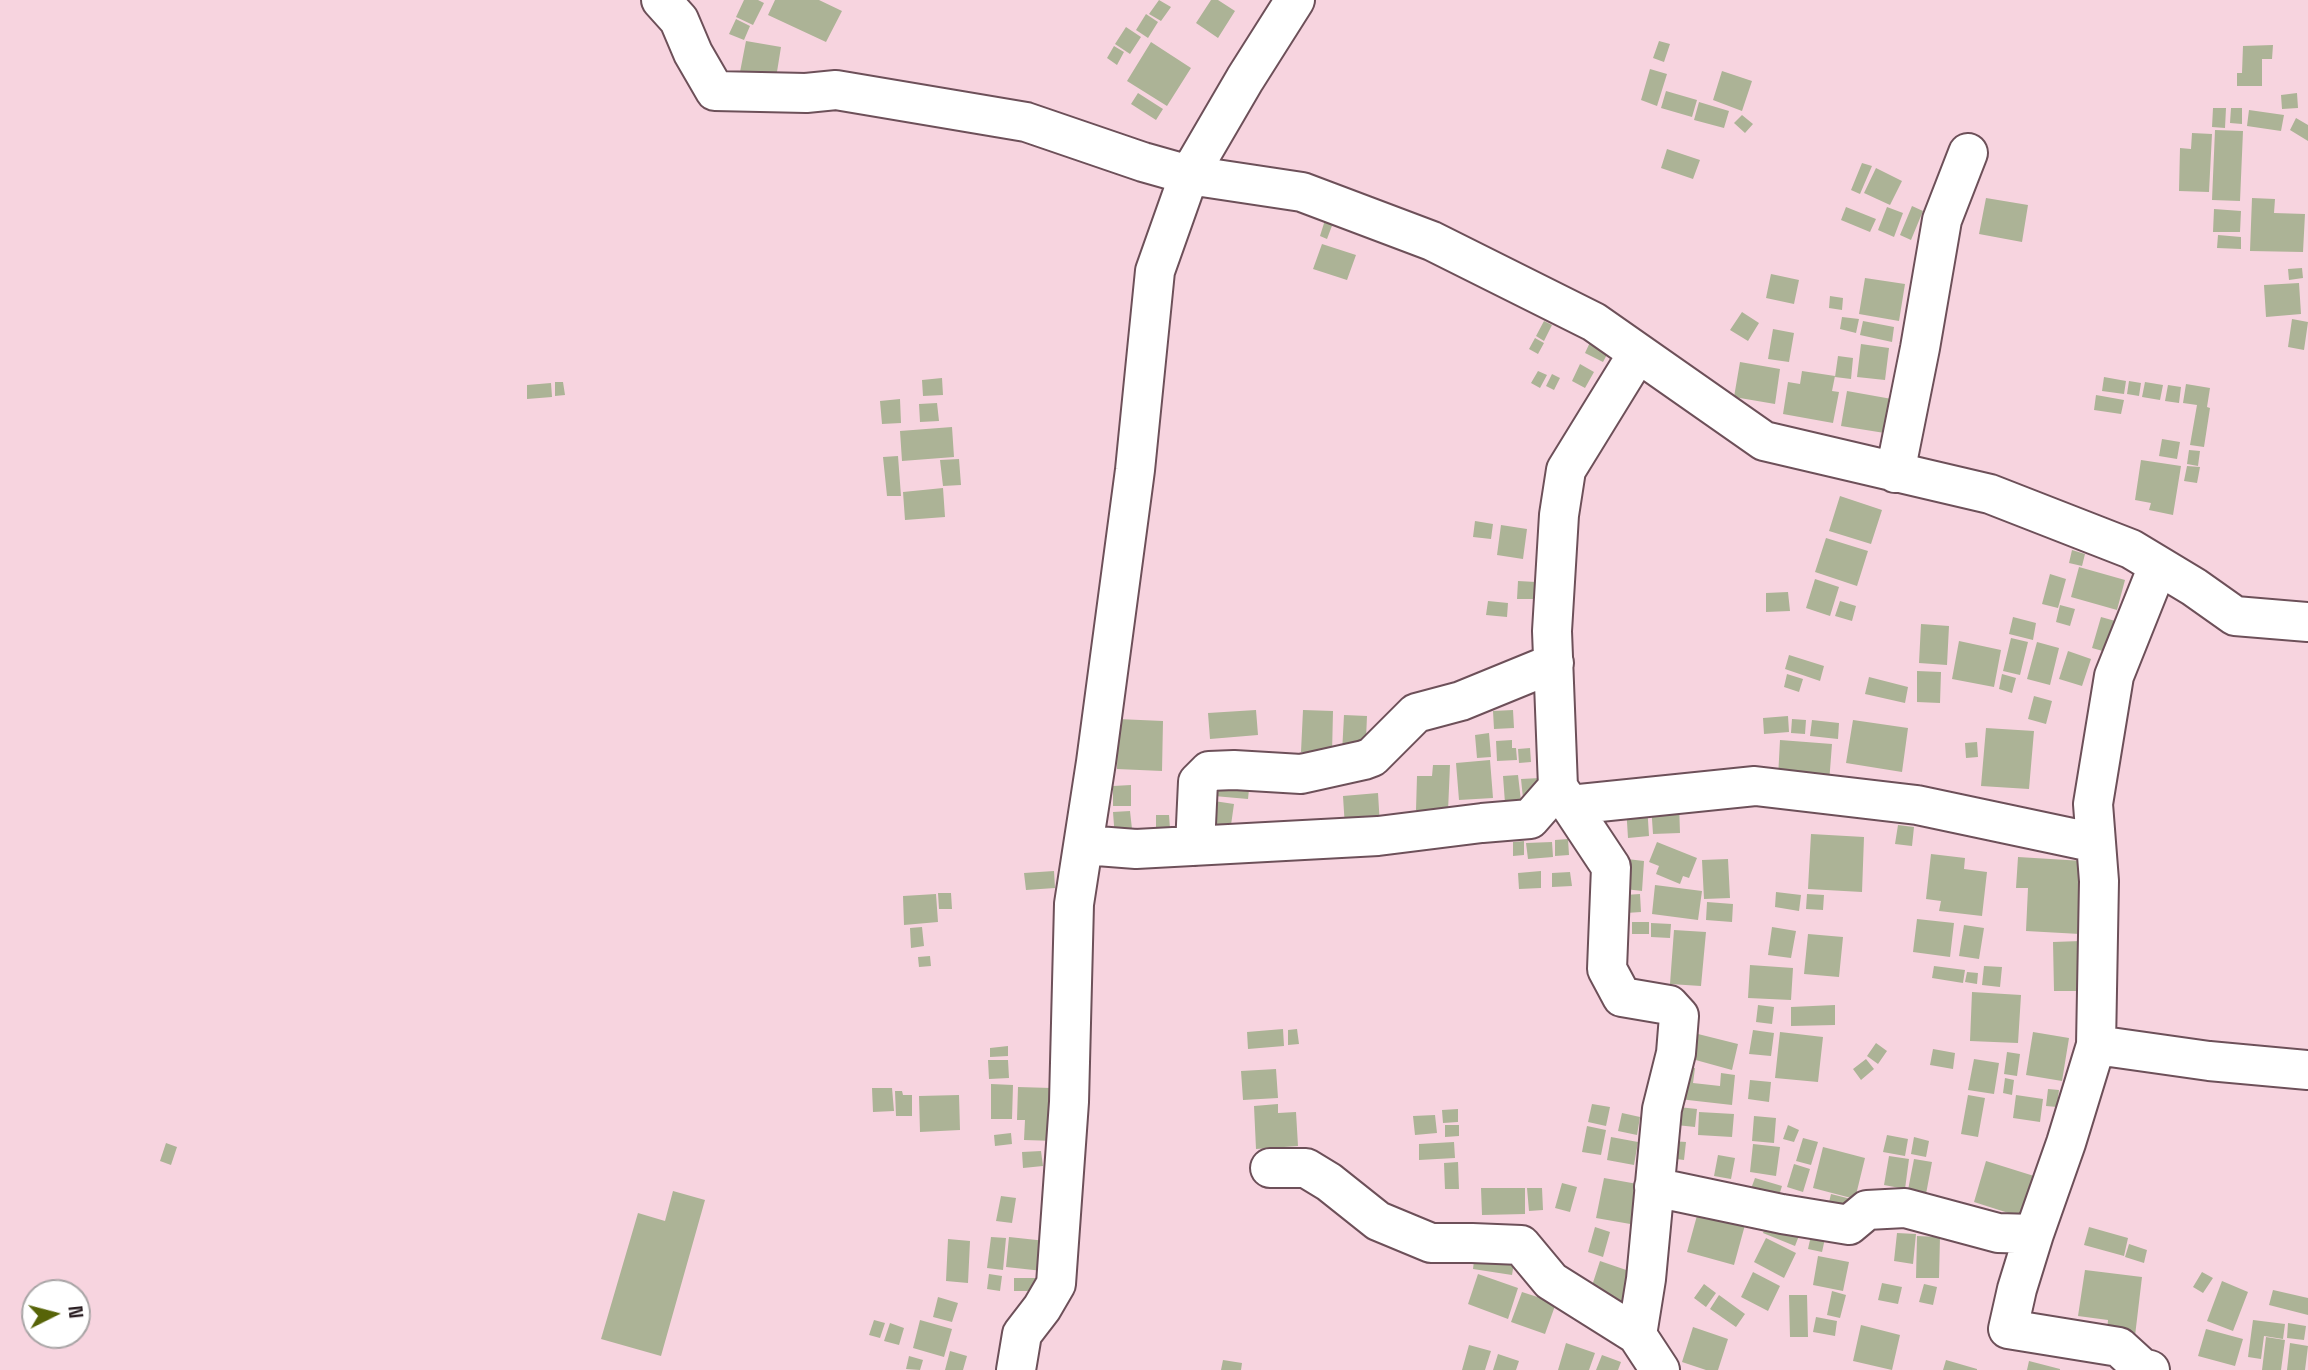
<!DOCTYPE html>
<html>
<head>
<meta charset="utf-8">
<style>
	body { margin:0 }
	#map { position:relative; width:2308px; height:1370px; overflow:hidden; background:#f7d4df; font-family:"Space Grotesk",sans-serif }
	canvas { display:block }
	.north { position:absolute; left:21px; top:1279px; width:70px; height:70px; box-sizing:border-box; background:#fff; border:2px solid #a9a5a6; border-radius:50%; rotate:84deg; font-size:19px; font-weight:700; line-height:28px; text-align:center; color:#291d21 }
	.north::after { content:''; display:block; margin:auto; width:24px; height:32px; background:#576408; clip-path:polygon(50% 0,100% 100%,50% 72%,0 100%) }
</style>
</head>
<body>
<div id="map">
<canvas width="2308" height="1370"></canvas>
<div class="north">N</div>
</div>
<script>
const c = document.querySelector('canvas').getContext('2d');
c.lineJoin = 'round';
function fill(path, color) {
  c.fillStyle = color;
  c.fill(path, 'evenodd');
}
function toPath(rows) {
  const path = new Path2D();
  for (const r of rows) {
    path.moveTo(r[0], r[1]);
    for (let i = 2; i < r.length; i += 2) path.lineTo(r[i], r[i + 1]);
  }
  return path;
}
function strokePath(path, color, width, dash) {
  c.strokeStyle = color;
  c.lineWidth = width;
  c.lineCap = dash ? 'butt' : 'round';
  c.setLineDash(dash || []);
  c.stroke(path);
}
const building = toPath([
	[744,0,758,0,764,3,753,25,736,17],
	[775,0,819,0,842,11,826,42,768,15],
	[1159,0,1171,7,1161,21,1149,14],
	[1211,0,1218,0,1235,11,1218,38,1196,23],
	[1146,14,1158,22,1148,38,1136,30],
	[736,19,750,26,744,40,729,34],
	[1126,27,1141,37,1130,54,1115,44],
	[746,41,781,47,776,78,740,72],
	[1659,41,1670,44,1664,62,1653,58],
	[1151,42,1191,68,1167,106,1127,81],
	[2273,45,2272,59,2262,59,2262,86,2237,86,2237,73,2242,73,2243,46],
	[1114,46,1124,52,1117,65,1107,58],
	[1650,69,1667,74,1657,106,1641,100],
	[1722,71,1752,81,1742,111,1713,100],
	[1666,91,1697,100,1692,117,1661,108],
	[1138,93,1163,109,1156,120,1131,104],
	[2297,93,2298,108,2282,109,2281,95],
	[1699,102,1729,111,1724,128,1694,120],
	[2213,108,2226,108,2225,128,2212,127],
	[2231,108,2242,108,2242,124,2230,123],
	[2249,110,2284,115,2281,131,2247,126],
	[1742,115,1753,124,1745,133,1734,123],
	[2296,118,2308,125,2308,141,2290,130],
	[2215,130,2243,131,2240,201,2212,200],
	[2192,133,2212,134,2209,192,2179,191,2180,148,2191,149],
	[1667,149,1700,160,1693,179,1661,168],
	[1862,163,1872,166,1860,194,1851,190],
	[1876,168,1902,181,1890,205,1864,193],
	[1986,198,2028,205,2022,242,1979,234],
	[2252,198,2275,199,2274,213,2305,214,2303,252,2250,251],
	[1912,206,1923,211,1911,240,1900,235],
	[1846,207,1876,219,1870,232,1841,220],
	[1887,207,1903,213,1894,237,1878,230],
	[2214,209,2241,211,2240,232,2213,232],
	[1325,220,1333,223,1327,239,1320,236],
	[2218,235,2241,237,2241,249,2217,248],
	[1322,244,1356,255,1347,280,1313,269],
	[2302,268,2303,278,2289,280,2288,269],
	[1771,274,1799,280,1794,304,1766,298],
	[1865,278,1905,284,1899,321,1859,314],
	[2299,283,2301,314,2266,317,2264,285],
	[1830,296,1843,298,1842,310,1829,308],
	[1742,312,1759,323,1748,341,1730,330],
	[1842,317,1859,319,1856,333,1840,329],
	[2292,319,2308,322,2304,350,2288,347],
	[1544,321,1552,325,1544,341,1536,336],
	[1863,321,1894,327,1892,342,1860,335],
	[1773,329,1794,333,1789,362,1768,359],
	[1535,338,1544,343,1538,354,1529,349],
	[1592,338,1611,347,1603,362,1585,353],
	[1861,344,1889,348,1885,380,1857,377],
	[1838,356,1853,358,1851,379,1835,377],
	[1740,362,1780,369,1775,404,1734,397],
	[1580,364,1594,372,1585,388,1572,381],
	[1538,371,1547,375,1540,388,1531,383],
	[1802,371,1835,376,1832,391,1839,392,1833,423,1783,414,1788,382,1800,384],
	[1552,374,1560,378,1554,390,1546,386],
	[2104,377,2126,381,2124,394,2102,391],
	[942,378,943,395,923,396,922,380],
	[2129,381,2141,383,2139,396,2127,394],
	[555,382,563,382,565,395,555,396],
	[2145,382,2163,385,2160,400,2142,397],
	[551,383,552,397,527,399,527,385],
	[2186,384,2210,388,2207,407,2210,408,2204,447,2190,445,2197,405,2183,403],
	[2168,385,2181,387,2179,403,2165,401],
	[1847,391,1903,401,1897,435,1841,426],
	[2096,395,2124,400,2121,414,2094,410],
	[900,399,901,423,882,424,880,401],
	[937,403,939,421,920,422,919,404],
	[952,427,954,457,902,461,900,431],
	[2162,439,2180,442,2177,459,2159,456],
	[2189,450,2200,451,2198,466,2187,464],
	[898,456,901,496,887,496,883,457],
	[959,459,961,485,943,486,940,460],
	[2141,460,2181,466,2173,515,2149,510,2151,503,2135,500],
	[2187,466,2200,467,2197,483,2184,481],
	[943,488,945,517,905,520,903,492],
	[1840,496,1882,510,1871,544,1829,531],
	[1475,521,1493,524,1491,539,1473,537],
	[1501,525,1527,529,1523,559,1497,555],
	[1826,538,1868,551,1857,586,1815,572],
	[2072,550,2085,554,2082,566,2069,563],
	[2079,567,2125,580,2117,610,2071,597],
	[2050,574,2066,579,2058,608,2042,604],
	[1815,579,1839,587,1830,616,1806,608],
	[1518,581,1536,582,1534,599,1517,599],
	[1788,592,1790,611,1766,612,1766,593],
	[1488,601,1508,603,1507,617,1486,615],
	[1840,601,1856,606,1852,621,1835,616],
	[2060,605,2075,609,2070,626,2056,622],
	[2013,617,2036,623,2033,640,2009,634],
	[2101,617,2126,624,2117,655,2092,648],
	[1921,624,1949,626,1947,665,1919,663],
	[2011,638,2028,642,2020,675,2003,671],
	[1959,641,2001,650,1994,687,1952,679],
	[2037,642,2059,648,2050,685,2027,679],
	[2068,651,2091,659,2082,686,2059,679],
	[1789,655,1824,666,1820,681,1785,669],
	[1917,671,1941,672,1940,703,1917,702],
	[1787,674,1803,679,1799,692,1784,687],
	[2002,674,2016,678,2012,693,1999,689],
	[1869,677,1908,687,1905,703,1865,694],
	[2034,696,2052,701,2046,724,2028,719],
	[1256,710,1258,735,1210,739,1208,713],
	[1303,710,1333,711,1332,754,1301,752],
	[1513,710,1514,728,1494,729,1493,711],
	[1344,715,1367,716,1366,739,1360,739,1359,754,1342,753],
	[1788,716,1789,732,1764,734,1763,718],
	[1118,719,1163,721,1162,771,1117,769],
	[1792,719,1806,720,1805,734,1791,733],
	[1812,720,1839,723,1838,739,1810,736],
	[1853,720,1908,728,1902,772,1846,763],
	[1986,728,2034,731,2029,789,1981,786],
	[1489,733,1491,757,1477,758,1475,735],
	[1512,740,1512,748,1516,748,1517,760,1497,761,1496,741],
	[1780,740,1832,744,1829,783,1778,778],
	[1977,742,1978,757,1966,758,1965,743],
	[1530,748,1531,762,1519,763,1518,749],
	[1490,760,1493,798,1459,800,1456,763],
	[1433,765,1450,765,1448,811,1416,810,1417,776,1432,776],
	[1518,775,1521,801,1505,803,1503,776],
	[1216,778,1250,780,1248,799,1214,796],
	[1540,778,1541,797,1523,798,1521,779],
	[1131,785,1131,806,1113,806,1113,786],
	[1378,793,1380,826,1345,828,1343,796],
	[1214,801,1234,804,1229,839,1209,836],
	[1679,803,1680,833,1653,834,1651,804],
	[1647,804,1649,836,1628,838,1626,806],
	[1130,811,1133,838,1115,839,1113,812],
	[1156,815,1169,815,1170,829,1156,830],
	[1898,825,1914,827,1912,846,1895,844],
	[1811,834,1864,837,1862,892,1808,889],
	[1568,839,1569,855,1555,856,1555,840],
	[1524,841,1524,855,1513,856,1513,842],
	[1552,842,1553,857,1528,859,1526,843],
	[1657,842,1697,858,1689,878,1683,876,1680,884,1656,874,1659,866,1649,862],
	[1931,854,1965,858,1964,869,1987,872,1982,916,1939,911,1941,901,1926,899],
	[2018,857,2083,861,2080,934,2026,931,2028,888,2016,888],
	[1627,859,1644,861,1642,891,1625,889],
	[1728,859,1730,898,1704,899,1702,860],
	[1054,871,1055,888,1026,890,1024,873],
	[1541,871,1541,888,1519,889,1518,873],
	[1570,872,1572,886,1552,887,1552,873],
	[1655,885,1702,891,1698,920,1652,914],
	[1776,892,1801,895,1799,911,1775,907],
	[938,893,951,893,952,909,939,909],
	[936,894,938,922,904,925,903,896],
	[1640,894,1641,912,1626,913,1625,895],
	[1807,894,1824,895,1823,910,1806,909],
	[1707,902,1733,904,1732,922,1706,920],
	[1917,919,1954,923,1950,957,1913,952],
	[1632,922,1649,922,1649,934,1632,934],
	[1651,923,1671,924,1670,938,1651,937],
	[1964,925,1984,928,1979,959,1959,956],
	[922,927,924,946,911,948,910,928],
	[1772,927,1796,931,1791,958,1768,955],
	[1674,930,1706,932,1701,986,1670,984],
	[1808,934,1843,937,1839,977,1804,974],
	[2081,941,2082,991,2054,991,2053,942],
	[930,956,931,966,919,967,918,957],
	[1750,965,1793,968,1791,1000,1748,998],
	[1934,966,1965,970,1963,983,1932,978],
	[1984,966,2002,967,2000,987,1982,985],
	[1967,972,1978,973,1977,984,1965,982],
	[1972,992,2021,995,2018,1043,1970,1041],
	[1758,1005,1774,1007,1772,1024,1756,1022],
	[1835,1005,1835,1025,1791,1026,1791,1007],
	[1283,1029,1284,1046,1248,1049,1247,1032],
	[1297,1029,1299,1044,1288,1045,1288,1030],
	[1753,1030,1774,1033,1771,1056,1749,1054],
	[1780,1032,1823,1037,1818,1082,1775,1078],
	[2033,1032,2069,1038,2062,1081,2026,1075],
	[1698,1034,1738,1044,1732,1070,1692,1059],
	[1876,1043,1887,1051,1878,1064,1867,1056],
	[1008,1046,1008,1056,990,1057,990,1048],
	[1933,1049,1955,1053,1953,1069,1930,1065],
	[2007,1052,2020,1054,2017,1076,2004,1074],
	[1866,1059,1874,1069,1861,1080,1853,1069],
	[1974,1059,1999,1063,1994,1094,1968,1090],
	[988,1060,1008,1060,1009,1078,989,1079],
	[1683,1066,1695,1068,1693,1083,1720,1086,1721,1073,1735,1075,1732,1105,1679,1099],
	[1276,1069,1278,1098,1243,1100,1241,1071],
	[2005,1078,2014,1080,2012,1095,2003,1093],
	[1750,1080,1771,1082,1769,1102,1748,1099],
	[991,1084,1013,1085,1012,1119,991,1119],
	[1018,1087,1051,1088,1056,1141,1024,1140,1025,1120,1017,1120],
	[872,1088,892,1088,894,1111,873,1112],
	[2048,1089,2059,1090,2057,1107,2046,1106],
	[895,1091,902,1091,903,1095,912,1095,912,1116,896,1116],
	[959,1095,960,1130,920,1132,919,1096],
	[1968,1095,1985,1098,1978,1137,1961,1134],
	[2016,1095,2043,1099,2040,1122,2013,1118],
	[1278,1104,1278,1113,1296,1112,1298,1146,1256,1149,1254,1106],
	[1592,1104,1610,1107,1606,1126,1588,1122],
	[1669,1106,1697,1109,1695,1127,1667,1124],
	[1458,1109,1458,1122,1443,1123,1442,1110],
	[1699,1112,1734,1114,1732,1137,1698,1135],
	[1622,1113,1640,1117,1637,1135,1618,1131],
	[1435,1115,1437,1133,1415,1135,1413,1116],
	[1754,1116,1776,1118,1774,1143,1752,1141],
	[1445,1125,1459,1125,1459,1136,1445,1137],
	[1788,1125,1799,1130,1794,1142,1783,1139],
	[1587,1126,1606,1130,1601,1155,1582,1152],
	[1011,1133,1012,1144,995,1146,994,1135],
	[1887,1135,1908,1139,1905,1156,1883,1152],
	[1611,1137,1638,1142,1634,1165,1607,1160],
	[1914,1137,1929,1141,1926,1157,1911,1154],
	[1803,1138,1818,1142,1811,1165,1796,1161],
	[1671,1141,1686,1142,1684,1160,1669,1158],
	[1454,1142,1455,1158,1419,1160,1419,1144],
	[166,1143,177,1147,171,1165,160,1161],
	[1753,1144,1780,1147,1776,1176,1750,1172],
	[1823,1147,1865,1158,1855,1199,1813,1188],
	[1041,1151,1043,1166,1023,1168,1022,1152],
	[1718,1155,1735,1158,1731,1179,1714,1176],
	[1889,1156,1909,1159,1905,1189,1884,1185],
	[1914,1159,1932,1162,1926,1194,1908,1190],
	[1986,1161,2034,1176,2021,1217,1974,1202],
	[1458,1162,1459,1189,1445,1189,1444,1163],
	[1794,1164,1810,1169,1803,1192,1787,1187],
	[1604,1178,1643,1185,1636,1225,1596,1218],
	[1755,1178,1782,1186,1777,1202,1749,1194],
	[1562,1183,1577,1187,1570,1212,1555,1208],
	[1481,1188,1525,1188,1525,1214,1482,1215],
	[1527,1188,1542,1188,1543,1210,1529,1211],
	[673,1191,705,1200,661,1356,601,1339,638,1213,665,1221],
	[1831,1194,1855,1200,1826,1215],
	[1001,1196,1016,1198,1012,1223,996,1221],
	[1701,1201,1748,1214,1734,1265,1687,1252],
	[1770,1214,1802,1228,1795,1246,1763,1233],
	[1595,1227,1610,1232,1603,1257,1588,1252],
	[2089,1227,2128,1238,2124,1256,2084,1245],
	[1812,1231,1826,1234,1822,1252,1808,1249],
	[1897,1233,1916,1234,1913,1264,1894,1261],
	[1917,1236,1940,1237,1939,1278,1916,1278],
	[991,1237,1006,1238,1003,1270,987,1268],
	[1009,1237,1046,1241,1043,1271,1006,1267],
	[1766,1238,1796,1253,1784,1278,1754,1262],
	[948,1239,970,1241,968,1283,946,1281],
	[2129,1244,2147,1250,2144,1263,2125,1257],
	[1476,1245,1516,1251,1512,1275,1473,1269],
	[1818,1256,1849,1262,1843,1291,1813,1285],
	[1600,1261,1632,1272,1622,1305,1589,1295],
	[2085,1270,2142,1277,2135,1336,2107,1332,2108,1320,2078,1316],
	[1753,1272,1780,1286,1768,1311,1741,1297],
	[2202,1272,2213,1278,2203,1293,2193,1287],
	[989,1274,1002,1276,1000,1291,987,1289],
	[1478,1274,1518,1288,1508,1319,1468,1304],
	[1014,1278,1045,1278,1045,1291,1014,1291],
	[2222,1281,2248,1292,2233,1331,2207,1321],
	[1882,1283,1902,1287,1898,1304,1878,1300],
	[1704,1284,1716,1293,1706,1307,1694,1298],
	[1924,1284,1937,1287,1933,1305,1919,1302],
	[2273,1290,2308,1298,2308,1315,2269,1305],
	[1832,1291,1846,1295,1840,1318,1827,1315],
	[1522,1292,1556,1303,1545,1334,1511,1322],
	[1719,1295,1745,1314,1736,1327,1710,1309],
	[1789,1295,1807,1295,1808,1337,1790,1337],
	[938,1297,958,1303,952,1322,933,1317],
	[1816,1317,1837,1321,1835,1336,1813,1332],
	[874,1320,885,1323,880,1338,869,1335],
	[920,1320,952,1329,944,1357,913,1348],
	[2253,1320,2285,1324,2283,1339,2264,1336,2261,1359,2248,1357],
	[890,1323,904,1328,899,1345,884,1341],
	[2288,1323,2306,1326,2304,1340,2287,1338],
	[1861,1325,1900,1335,1892,1370,1853,1361],
	[1693,1327,1728,1339,1718,1370,1706,1370,1682,1362],
	[2206,1329,2243,1339,2235,1366,2198,1356],
	[2266,1337,2285,1340,2281,1370,2262,1370],
	[1566,1343,1595,1353,1589,1370,1558,1370],
	[2290,1343,2308,1346,2305,1370,2287,1370],
	[1469,1345,1491,1351,1485,1370,1462,1370],
	[950,1351,967,1356,963,1370,945,1370],
	[1498,1354,1519,1361,1516,1370,1493,1370],
	[1602,1355,1621,1362,1618,1370,1596,1370],
	[909,1356,923,1360,920,1370,906,1369],
	[1223,1360,1242,1363,1241,1370,1221,1370],
	[1946,1360,1977,1369,1977,1370,1943,1370],
	[2029,1361,2060,1369,2060,1370,2027,1370]
]);
const street = toPath([
	[661,0,679,20,693,53,715,91,806,93,836,90,1026,122,1143,162,1189,175,1302,192,1432,241,1594,322,1764,441,1990,494,2131,549,2194,587,2235,616,2308,622],
	[1638,353,1566,470,1559,515,1552,631,1558,787,1611,867,1607,969,1622,997,1669,1005,1679,1016,1676,1053,1662,1109,1646,1279,1637,1335,1660,1370],
	[1895,473,1920,348,1942,220,1968,153],
	[1570,805,1755,786,1917,805,2096,843],
	[1084,845,1136,849,1378,836,1482,823,1530,819,1558,787],
	[1195,846,1198,782,1209,771,1234,770,1301,774,1364,760,1372,757,1416,713,1461,701,1554,663],
	[2096,1045,2209,1061,2308,1070],
	[1270,1168,1306,1168,1329,1182,1378,1221,1431,1243,1472,1243,1521,1245,1551,1281,1637,1335],
	[1654,1187,1782,1214,1849,1225,1867,1210,1905,1208,1998,1233,2034,1234,2066,1143,2096,1045,2099,881,2093,804,2114,676,2158,566],
	[2034,1234,2017,1289,2008,1329,2119,1347,2142,1368,2150,1370],
	[1016,1370,1022,1334,1042,1308,1056,1284,1069,1102,1074,904,1096,762,1135,470,1155,271,1189,175,1245,79,1295,0]
]);
fill(building, '#acb396');
strokePath(street, '#6d5059', 42);
strokePath(street, '#fff', 38);
</script>
</body>
</html>
